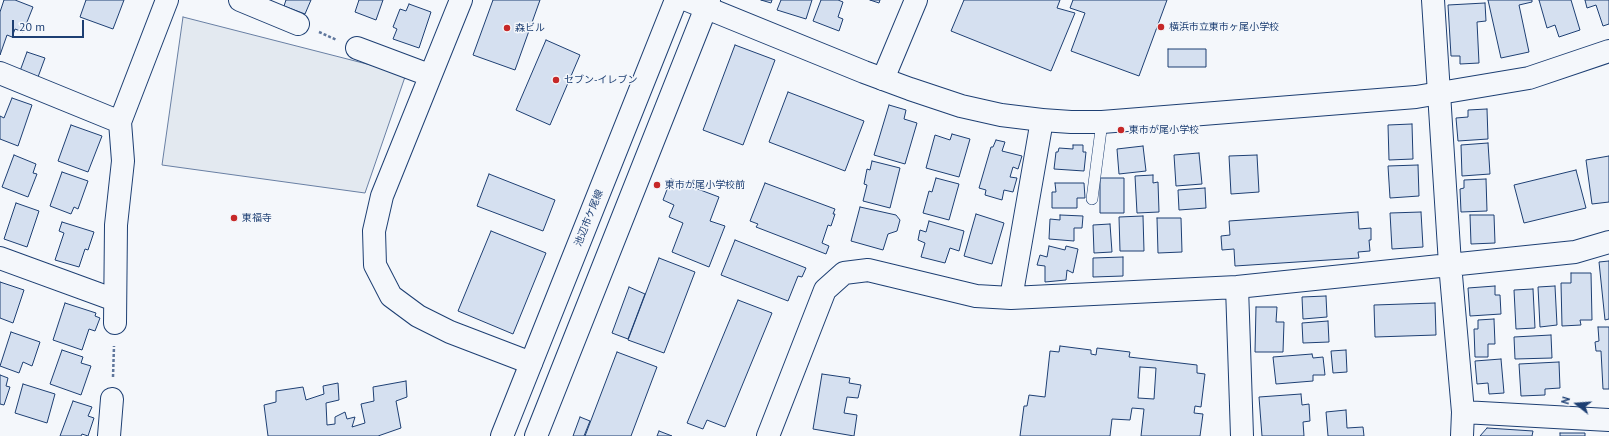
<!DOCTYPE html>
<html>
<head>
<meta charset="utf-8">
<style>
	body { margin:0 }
	#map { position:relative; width:1609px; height:436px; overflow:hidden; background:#f4f7fb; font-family:"PT Sans",sans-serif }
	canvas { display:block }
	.north { position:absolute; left:1557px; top:384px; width:40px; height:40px; -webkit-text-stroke:3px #f4f7fb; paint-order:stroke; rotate:287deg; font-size:11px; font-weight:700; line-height:16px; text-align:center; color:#1d3f73 }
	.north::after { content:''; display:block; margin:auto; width:14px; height:18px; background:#1d3f73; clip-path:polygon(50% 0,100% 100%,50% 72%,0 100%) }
	.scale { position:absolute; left:12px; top:20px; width:72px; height:18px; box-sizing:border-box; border:2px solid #1d3f73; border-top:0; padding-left:5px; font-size:12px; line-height:14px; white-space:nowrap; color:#1d3f73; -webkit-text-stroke:3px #f4f7fb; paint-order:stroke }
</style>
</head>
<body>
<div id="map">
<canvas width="1609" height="436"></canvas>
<div class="north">N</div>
<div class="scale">20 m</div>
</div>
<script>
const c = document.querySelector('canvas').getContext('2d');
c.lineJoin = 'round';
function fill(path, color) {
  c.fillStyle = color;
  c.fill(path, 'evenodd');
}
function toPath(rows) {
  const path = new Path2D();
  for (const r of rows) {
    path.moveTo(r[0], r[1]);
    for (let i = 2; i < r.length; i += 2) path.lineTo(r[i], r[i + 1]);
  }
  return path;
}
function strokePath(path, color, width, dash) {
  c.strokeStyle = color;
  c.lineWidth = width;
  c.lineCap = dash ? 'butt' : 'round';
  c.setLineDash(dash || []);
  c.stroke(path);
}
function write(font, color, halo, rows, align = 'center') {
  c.font = font + ' "PT Sans","Noto Sans JP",sans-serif';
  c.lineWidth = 3;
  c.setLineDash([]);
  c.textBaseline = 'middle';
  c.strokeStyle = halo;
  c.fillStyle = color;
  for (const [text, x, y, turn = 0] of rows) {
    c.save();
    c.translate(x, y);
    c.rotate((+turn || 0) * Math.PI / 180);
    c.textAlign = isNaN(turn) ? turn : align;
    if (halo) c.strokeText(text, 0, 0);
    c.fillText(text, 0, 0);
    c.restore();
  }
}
const green = toPath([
	[183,17,406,74,365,193,162,165,183,17]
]);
const building = toPath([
	[4,0,15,0,33,7,23,32,15,29,12,37,7,35,0,55,0,12,4,0],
	[86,0,124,0,113,29,80,17,86,0],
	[286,0,311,0,305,14,284,6,286,0],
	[359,0,383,0,376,20,355,12,359,0],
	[493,0,540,0,515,70,473,55,493,0],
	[761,0,772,0,771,3,761,0],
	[781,0,812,0,806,19,777,10,781,0],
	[821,0,838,0,843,2,838,17,843,19,839,31,813,21,821,0],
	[870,0,880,0,879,3,870,0],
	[964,0,1060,0,1057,8,1075,13,1051,71,951,31,964,0],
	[1073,0,1167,0,1139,76,1071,51,1085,13,1070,8,1073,0],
	[1488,0,1532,0,1532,2,1519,5,1529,52,1501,58,1488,0],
	[1539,0,1571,0,1580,30,1559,37,1555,25,1547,28,1539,0],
	[1585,0,1609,0,1609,24,1603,26,1596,5,1587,8,1585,0],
	[1485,3,1486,21,1477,22,1479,63,1460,64,1460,56,1451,56,1448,5,1485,3],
	[409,4,431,12,419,48,393,39,397,29,393,27,400,9,406,11,409,4],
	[546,40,580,55,550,125,516,110,546,40],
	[735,45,775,60,743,145,703,130,735,45],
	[1168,49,1206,49,1206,67,1168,67,1168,49],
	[27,52,45,58,38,77,20,71,27,52],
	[788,92,864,121,845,171,769,142,788,92],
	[12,98,32,105,18,146,0,139,0,116,4,118,12,98],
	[889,105,906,110,904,119,917,123,905,164,874,155,889,105],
	[1487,109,1488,139,1458,141,1456,118,1468,117,1468,110,1487,109],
	[1412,124,1413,159,1389,160,1388,125,1412,124],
	[71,125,102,136,88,172,58,161,71,125],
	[952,134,970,139,959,177,926,168,935,135,950,140,952,134],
	[996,140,1005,142,1002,151,1022,156,1018,169,1013,167,1010,177,1017,178,1013,192,1004,190,1002,200,985,195,986,190,979,188,991,147,993,147,996,140],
	[1488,143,1490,174,1462,176,1461,145,1488,143],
	[1073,145,1083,145,1083,152,1086,152,1084,171,1054,169,1056,152,1058,152,1059,148,1073,149,1073,145],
	[1143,146,1146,171,1119,174,1117,149,1143,146],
	[1199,153,1202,184,1176,186,1174,155,1199,153],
	[14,155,36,164,33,173,37,174,28,197,2,187,14,155],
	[1257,155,1259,192,1231,194,1229,156,1257,155],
	[1609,156,1609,202,1592,204,1586,160,1609,156],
	[872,161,900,168,890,208,863,201,867,185,864,184,867,169,870,170,872,161],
	[1418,165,1419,196,1390,198,1388,166,1418,165],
	[1576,170,1586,208,1524,223,1514,185,1576,170],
	[62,172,88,181,78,209,74,207,71,214,50,206,62,172],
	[489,174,555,200,543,231,477,206,489,174],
	[1153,175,1153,183,1158,182,1159,212,1137,213,1135,176,1153,175],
	[936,178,959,184,949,220,923,213,929,191,932,192,936,178],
	[1100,178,1124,178,1124,213,1100,213,1100,178],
	[671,179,719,197,710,221,725,226,709,267,672,252,683,223,669,217,674,205,663,200,671,179],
	[1486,179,1487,211,1461,212,1460,189,1464,188,1464,180,1486,179],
	[765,183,835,209,833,214,835,214,831,226,828,225,822,243,829,246,826,254,756,227,758,224,750,221,765,183],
	[1055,183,1084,183,1085,198,1077,198,1077,208,1052,208,1052,192,1056,192,1055,183],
	[1205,188,1206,208,1179,210,1178,190,1205,188],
	[16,203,39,211,27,247,4,239,16,203],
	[860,207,896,215,900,220,897,231,888,234,883,250,851,241,860,207],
	[1358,212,1359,229,1371,228,1371,240,1369,240,1370,251,1358,252,1359,258,1235,266,1234,249,1222,250,1221,236,1230,235,1229,221,1358,212],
	[1421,212,1423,247,1392,249,1390,213,1421,212],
	[976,214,1004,223,992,264,964,256,976,214],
	[1060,215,1083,216,1082,228,1074,228,1074,241,1049,239,1050,219,1060,220,1060,215],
	[1470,215,1494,215,1495,243,1471,244,1470,215],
	[1143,216,1144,251,1120,251,1119,217,1143,216],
	[1157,218,1181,218,1182,252,1158,253,1157,218],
	[929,221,964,231,959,251,950,248,945,263,921,257,925,243,918,240,920,230,926,232,929,221],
	[62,222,94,232,88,250,85,249,79,267,55,260,64,233,59,231,62,222],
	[1110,224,1112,252,1094,253,1093,225,1110,224],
	[491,231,546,253,513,334,458,311,491,231],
	[735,240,806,268,802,277,798,276,788,301,721,275,735,240],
	[1049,246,1065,250,1066,246,1078,249,1073,273,1067,270,1066,280,1045,282,1045,266,1037,265,1040,255,1047,257,1049,246],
	[1123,257,1123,276,1093,277,1093,258,1123,257],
	[659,258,695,272,664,353,628,340,659,258],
	[1609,261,1609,319,1605,320,1599,262,1609,261],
	[1571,273,1591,273,1592,320,1580,320,1581,325,1562,326,1561,283,1571,283,1571,273],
	[0,282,24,290,13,323,0,318,0,282],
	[1495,286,1495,295,1500,295,1501,314,1470,316,1468,288,1495,286],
	[1555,286,1557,325,1540,327,1538,287,1555,286],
	[629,287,645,294,628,339,612,333,629,287],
	[1533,289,1535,328,1516,329,1514,290,1533,289],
	[1326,296,1327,317,1303,319,1302,297,1326,296],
	[738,300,772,313,725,427,707,420,703,429,687,423,738,300],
	[65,303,96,313,95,316,100,318,95,331,89,329,82,350,53,340,65,303],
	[1435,303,1436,335,1375,337,1374,305,1435,303],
	[1256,307,1277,307,1276,322,1284,322,1283,352,1255,352,1256,307],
	[1494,319,1495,344,1488,344,1488,357,1475,357,1474,329,1478,329,1478,320,1494,319],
	[1328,321,1329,342,1303,343,1302,323,1328,321],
	[1598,327,1609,327,1609,389,1603,389,1601,351,1596,351,1595,342,1599,341,1598,327],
	[11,332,40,342,32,366,23,362,19,373,0,366,11,332],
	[1551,335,1552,358,1515,359,1514,337,1551,335],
	[1060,346,1091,350,1091,354,1096,355,1097,348,1130,352,1129,357,1197,365,1197,373,1205,374,1201,407,1195,406,1194,413,1203,414,1200,436,1141,436,1144,409,1132,408,1130,420,1112,419,1110,436,1020,436,1024,406,1027,406,1029,395,1045,397,1050,351,1059,352,1060,346],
	[1140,367,1156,368,1154,399,1138,398,1140,367],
	[62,350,83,357,81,363,91,366,81,395,50,384,62,350],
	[1346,350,1347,372,1333,373,1331,351,1346,350],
	[617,352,657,367,631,436,585,436,617,352],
	[1312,354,1313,358,1323,357,1325,375,1313,375,1313,381,1276,384,1273,357,1312,354],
	[1501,359,1504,393,1489,394,1488,383,1477,384,1475,361,1501,359],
	[1559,362,1560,388,1545,389,1545,395,1521,396,1519,364,1559,362],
	[822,374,850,378,849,383,861,385,858,398,847,397,844,413,857,415,854,436,813,429,822,374],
	[0,375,8,378,6,386,10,387,4,405,0,404,0,375],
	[406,381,407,397,396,401,401,428,378,436,268,436,264,405,276,402,276,391,303,387,306,400,324,394,323,386,338,383,339,400,326,403,327,425,335,424,335,417,345,412,347,419,355,417,352,427,365,423,361,404,374,401,373,387,406,381],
	[23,384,55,394,47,423,15,413,23,384],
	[1301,394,1302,405,1309,404,1310,421,1303,422,1304,436,1262,436,1259,397,1301,394],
	[73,401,92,407,88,416,94,418,88,436,82,434,81,436,60,436,73,401],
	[1346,410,1347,428,1363,427,1364,436,1328,436,1326,412,1346,410],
	[580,417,590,421,584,436,573,436,580,417],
	[1487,428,1533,431,1532,436,1480,436,1487,428],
	[659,431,672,436,657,436,659,431],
	[1560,433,1585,433,1585,436,1560,436,1560,433]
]);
const path = toPath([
	[319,32,337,40],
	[113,377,114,346]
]);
const service = toPath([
	[1092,199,1102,122]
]);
const minor = toPath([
	[240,0,298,24],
	[461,0,382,196,374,231,375,265,391,296,418,316,450,332,531,363],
	[1433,0,1450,264,1463,412,1462,436],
	[357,48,429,75],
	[0,73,120,122],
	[883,79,916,0],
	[0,258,115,300],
	[1237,287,1242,436],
	[1011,298,1042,120],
	[115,323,116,225,123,161,120,122,167,0],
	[1463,412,1609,420],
	[109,436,112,399],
	[768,436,825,290,844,273,868,270,976,296,1011,298,1237,287,1575,252,1609,242]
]);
const tertiary = toPath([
	[687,0,864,72,910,89,961,106,1001,115,1042,120,1071,122,1102,122,1416,97,1529,78,1609,51],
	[502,436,676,0],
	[536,436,709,0]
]);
const markers = [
	[1161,27,4,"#c62828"],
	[507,28,4,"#c62828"],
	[556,80,4,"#c62828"],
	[1121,130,4,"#c62828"],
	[657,185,4,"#c62828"],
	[234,218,4,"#c62828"]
];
const poiNames = [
	["横浜市立東市ヶ尾小学校",1169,27],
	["森ビル",515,28],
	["セブン-イレブン",564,80],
	["東市が尾小学校",1129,130],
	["東市が尾小学校前",665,185],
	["東福寺",242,218]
];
const streetNames = [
	["池辺市ケ尾線",589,218,-68]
];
fill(green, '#e3e9f0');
strokePath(green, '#687fa3', 1);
fill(building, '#d5e0f0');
strokePath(building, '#1d3f73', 1);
strokePath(service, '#1d3f73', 12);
strokePath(minor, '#1d3f73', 24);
strokePath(tertiary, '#1d3f73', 24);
strokePath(path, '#5e769c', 2.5, [3, 2]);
strokePath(service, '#f4f7fb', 11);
strokePath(minor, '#f4f7fb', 22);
strokePath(tertiary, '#f4f7fb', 22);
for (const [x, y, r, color] of markers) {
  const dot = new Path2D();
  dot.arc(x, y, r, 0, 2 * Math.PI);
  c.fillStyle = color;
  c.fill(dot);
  strokePath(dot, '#f4f7fb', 1.5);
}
write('10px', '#1d3f73', '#f4f7fb', poiNames, 'left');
write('10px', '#1d3f73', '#f4f7fb', streetNames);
</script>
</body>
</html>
